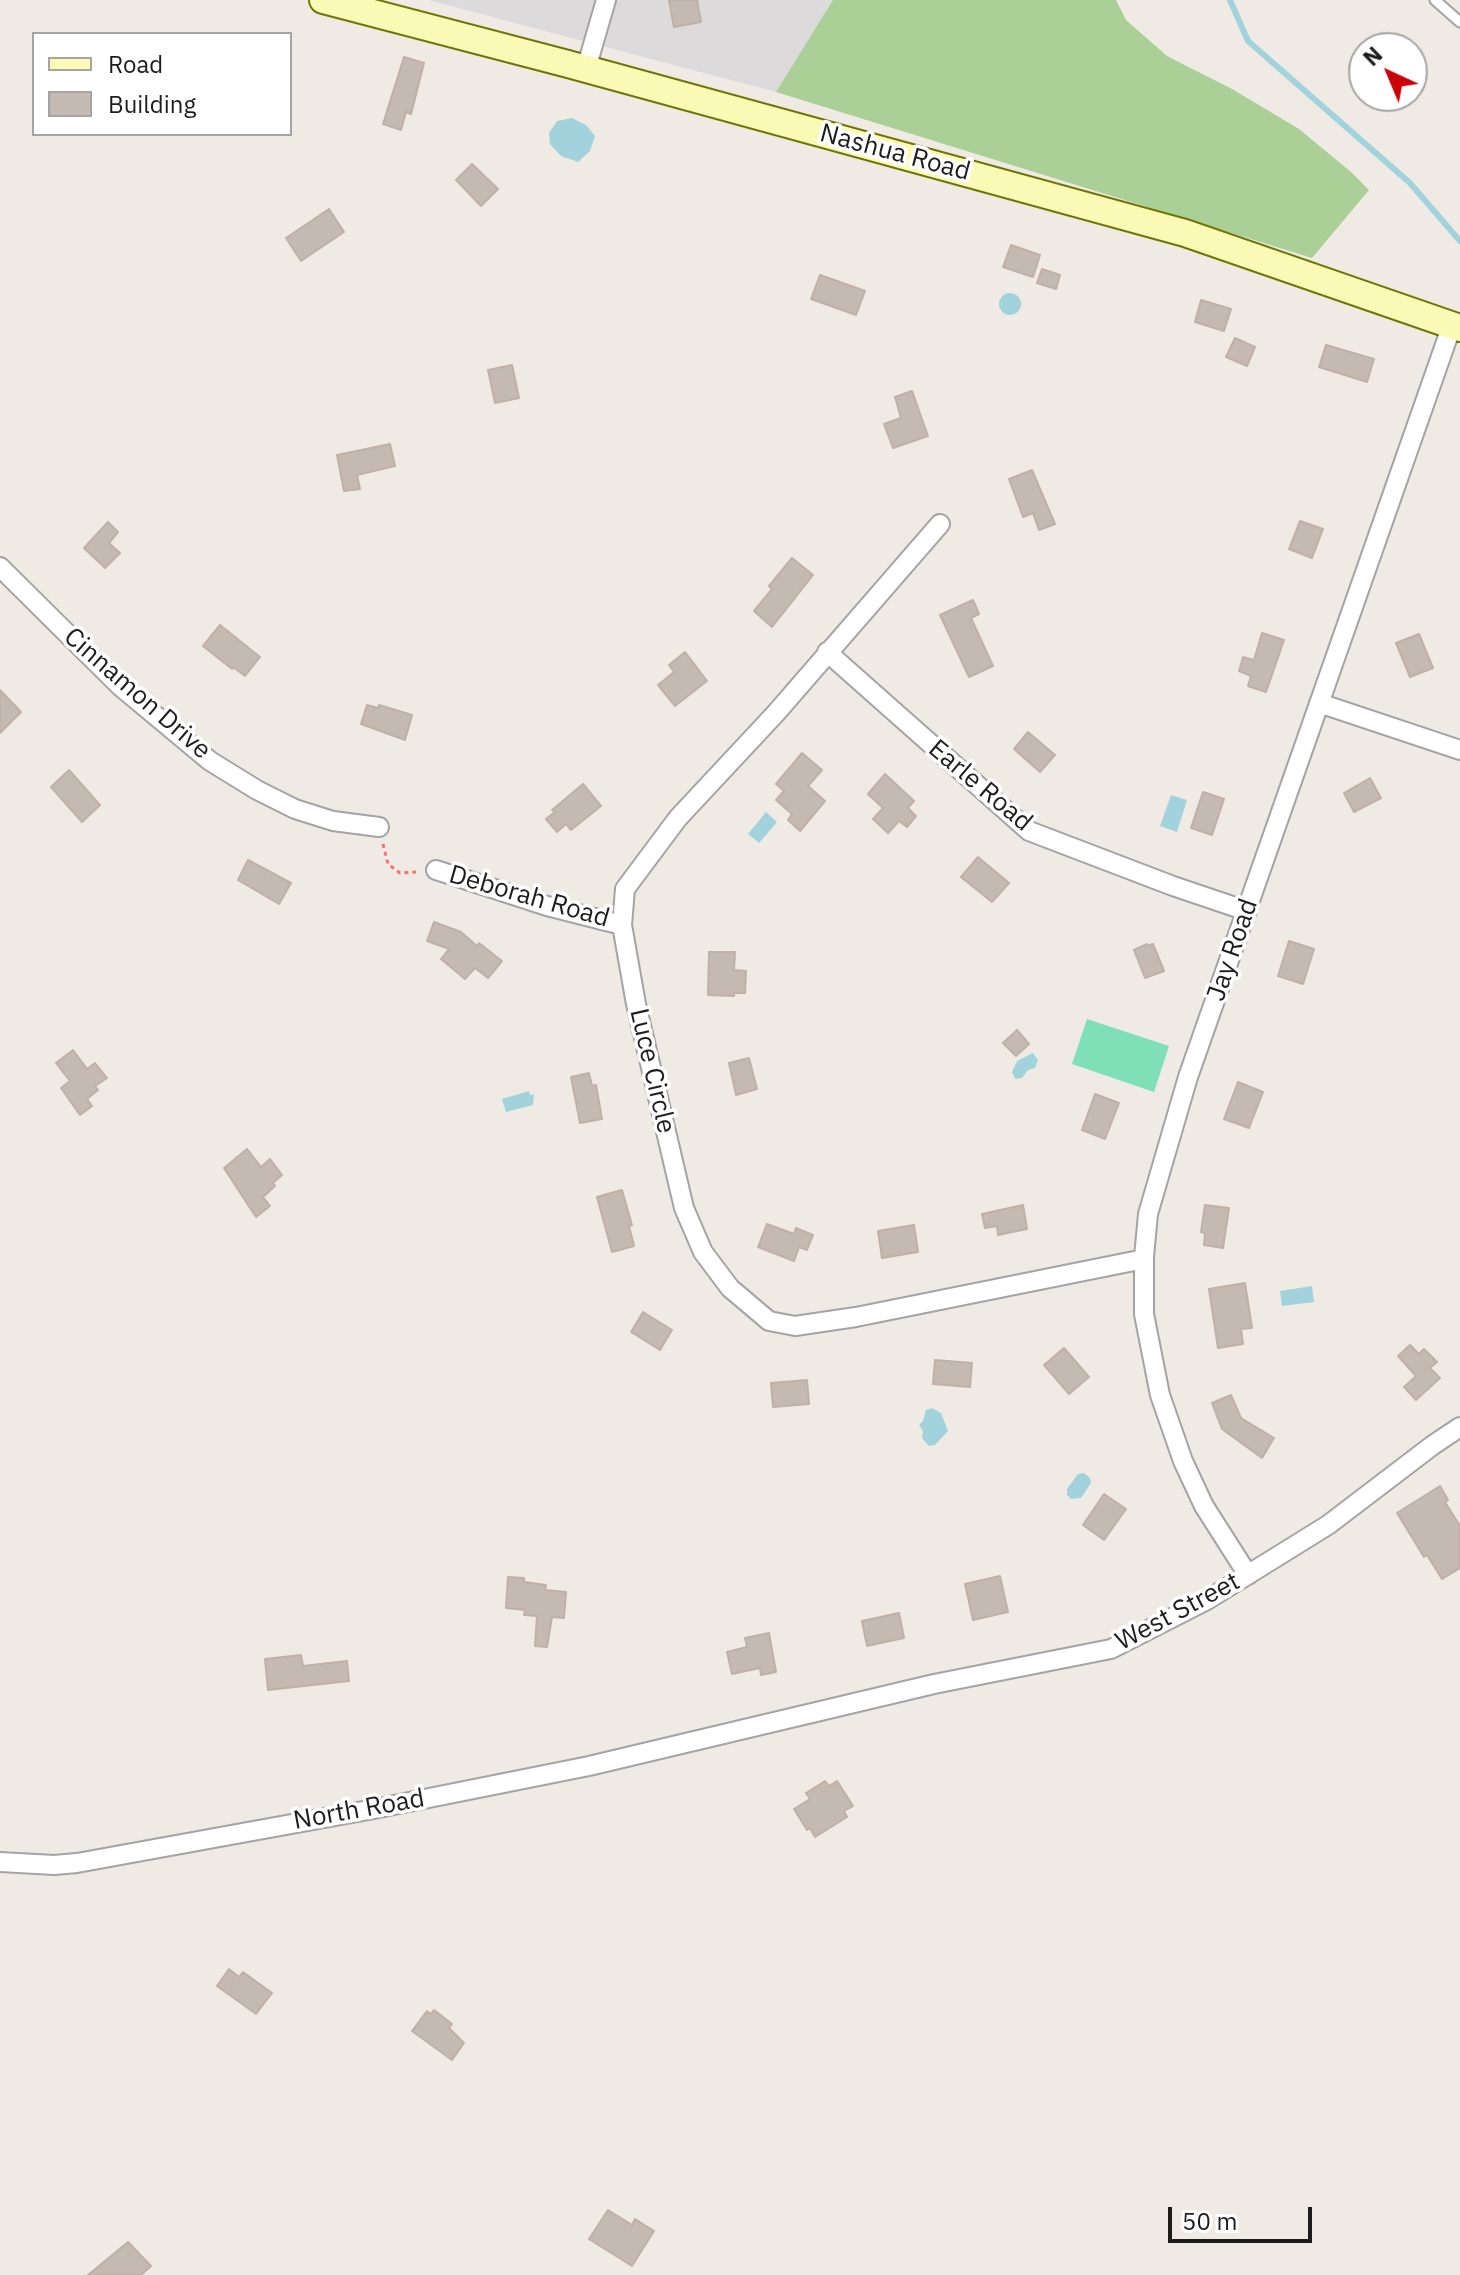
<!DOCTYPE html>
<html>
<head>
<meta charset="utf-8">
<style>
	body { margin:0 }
	#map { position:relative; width:1460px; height:2275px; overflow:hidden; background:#efeae3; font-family:"IBM Plex Sans",sans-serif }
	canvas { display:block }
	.legend { position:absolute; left:32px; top:32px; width:260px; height:104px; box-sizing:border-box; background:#fff; border:2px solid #a5a5a5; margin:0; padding:10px 14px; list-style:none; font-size:24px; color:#1d1d1d }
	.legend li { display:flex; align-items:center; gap:16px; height:40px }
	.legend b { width:40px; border:2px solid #a5a5a5 }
	.north { position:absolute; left:1348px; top:32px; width:80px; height:80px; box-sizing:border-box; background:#fff; border:2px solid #a5a5a5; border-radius:50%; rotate:316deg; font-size:22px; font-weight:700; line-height:32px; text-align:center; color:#1d1d1d }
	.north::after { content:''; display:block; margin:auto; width:28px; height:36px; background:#cb0009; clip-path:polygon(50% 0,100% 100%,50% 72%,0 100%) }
	.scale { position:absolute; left:1168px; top:2207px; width:144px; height:36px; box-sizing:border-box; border:4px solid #1d1d1d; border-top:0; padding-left:10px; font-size:24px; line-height:28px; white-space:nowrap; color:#1d1d1d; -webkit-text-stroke:6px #fff; paint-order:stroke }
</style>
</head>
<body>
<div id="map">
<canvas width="1460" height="2275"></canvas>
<ul class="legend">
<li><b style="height:10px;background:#fafab6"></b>Road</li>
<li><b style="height:22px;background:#c4bab2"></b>Building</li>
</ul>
<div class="north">N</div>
<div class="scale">50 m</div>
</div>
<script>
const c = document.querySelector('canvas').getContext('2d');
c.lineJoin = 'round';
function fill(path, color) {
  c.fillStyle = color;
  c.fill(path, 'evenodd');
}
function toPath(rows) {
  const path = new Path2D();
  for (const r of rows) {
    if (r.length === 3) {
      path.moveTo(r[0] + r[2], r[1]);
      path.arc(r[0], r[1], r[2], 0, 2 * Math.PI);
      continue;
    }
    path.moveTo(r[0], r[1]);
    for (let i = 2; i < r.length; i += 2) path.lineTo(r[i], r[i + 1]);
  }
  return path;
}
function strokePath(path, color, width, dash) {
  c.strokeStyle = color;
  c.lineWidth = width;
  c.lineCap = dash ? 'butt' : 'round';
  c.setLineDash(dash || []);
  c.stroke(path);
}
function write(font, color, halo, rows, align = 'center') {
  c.font = font + ' "IBM Plex Sans",sans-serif';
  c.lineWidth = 7;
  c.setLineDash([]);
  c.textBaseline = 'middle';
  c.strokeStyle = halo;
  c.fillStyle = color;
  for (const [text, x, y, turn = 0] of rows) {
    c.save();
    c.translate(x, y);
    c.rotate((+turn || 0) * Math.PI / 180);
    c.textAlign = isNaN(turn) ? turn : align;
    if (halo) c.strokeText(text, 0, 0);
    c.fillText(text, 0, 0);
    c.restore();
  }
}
const residential = toPath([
	[428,0,833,0,776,92]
]);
const forest = toPath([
	[833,0,1116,0,1126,20,1167,56,1232,89,1299,129,1351,172,1369,190,1312,258,776,92]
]);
const pitch = toPath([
	[1087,1019,1169,1046,1154,1092,1072,1064]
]);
const water = toPath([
	[572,118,586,125,595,136,590,151,578,162,561,156,550,144,549,133,557,121],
	[1010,304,11],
	[1171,795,1187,800,1177,832,1160,826],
	[766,812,777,822,759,843,748,834],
	[1033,1053,1038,1060,1035,1068,1028,1070,1022,1078,1015,1079,1012,1072,1017,1061],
	[529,1091,530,1095,534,1094,533,1105,506,1112,502,1099],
	[1312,1286,1314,1302,1282,1306,1280,1291],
	[932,1408,941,1413,948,1431,935,1445,929,1446,922,1438,923,1431,919,1425,923,1421,926,1410],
	[1084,1473,1090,1478,1091,1483,1081,1498,1071,1499,1067,1495,1067,1489,1078,1474]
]);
const stream = toPath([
	[1230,0,1248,41,1410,183,1460,241]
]);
const building = toPath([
	[669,0,697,0,701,22,674,27,669,0],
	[404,57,424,63,411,114,406,112,401,130,383,124,404,57],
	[472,164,498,189,481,206,456,180,472,164],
	[329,209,344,232,301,261,286,238,329,209],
	[1011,245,1040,255,1033,277,1003,267,1011,245],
	[1042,269,1060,275,1056,289,1037,283,1042,269],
	[820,275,865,291,856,315,811,299,820,275],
	[1201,300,1231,309,1224,331,1195,322,1201,300],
	[1235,338,1255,347,1247,366,1226,357,1235,338],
	[1326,345,1374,359,1367,382,1319,367,1326,345],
	[512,365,519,398,495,403,488,370,512,365],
	[912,391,928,436,893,448,884,424,901,418,895,397,912,391],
	[390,444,395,466,357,475,360,489,344,491,337,455,390,444],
	[1032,470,1055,524,1039,530,1033,513,1023,517,1009,479,1032,470],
	[1300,521,1323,529,1312,558,1289,549,1300,521],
	[108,522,118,532,109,543,120,553,105,568,84,548,108,522],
	[792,558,813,575,772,627,754,611,772,589,769,586,792,558],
	[973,600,979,614,971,618,993,666,969,677,940,615,973,600],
	[220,625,260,657,245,676,233,667,232,669,203,646,220,625],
	[1262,633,1284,640,1266,692,1248,686,1251,676,1239,671,1243,657,1254,660,1262,633],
	[1419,634,1433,668,1410,677,1396,643,1419,634],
	[685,652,707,681,675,706,658,685,674,672,669,665,685,652],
	[0,690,21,712,0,733,0,690],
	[367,705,378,708,379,705,412,715,405,740,361,724,367,705],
	[1028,732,1055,755,1040,772,1014,749,1028,732],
	[802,753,822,770,808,786,825,801,800,831,788,820,792,814,776,800,784,791,776,784,802,753],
	[69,770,100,805,82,822,51,787,69,770],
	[885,774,914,801,908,808,916,816,907,827,899,821,888,833,873,819,883,808,868,794,885,774],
	[1370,778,1381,798,1354,812,1344,793,1370,778],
	[583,784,601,806,571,830,566,824,557,832,546,819,555,812,552,810,583,784],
	[1203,792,1224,799,1212,835,1191,828,1203,792],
	[978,857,1009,883,992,902,961,877,978,857],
	[248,860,291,883,279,904,238,880,248,860],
	[434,922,461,932,477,946,479,943,502,961,488,978,475,968,465,979,441,959,449,949,427,941,434,922],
	[1289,941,1314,949,1303,984,1278,976,1289,941],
	[1147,944,1148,946,1153,944,1164,971,1145,978,1134,950,1147,944],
	[709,952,735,952,734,970,746,971,745,993,734,993,734,996,708,995,709,952],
	[1017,1030,1029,1044,1016,1056,1003,1043,1017,1030],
	[73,1050,87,1069,95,1063,107,1078,95,1086,98,1090,87,1099,92,1106,80,1115,61,1088,70,1081,56,1063,73,1050],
	[749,1058,757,1089,736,1095,729,1063,749,1058],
	[589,1073,592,1086,596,1085,602,1119,580,1123,571,1077,589,1073],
	[1238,1082,1263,1092,1249,1128,1224,1119,1238,1082],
	[1095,1094,1119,1103,1105,1139,1082,1130,1095,1094],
	[247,1149,261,1167,270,1159,282,1175,273,1183,275,1186,263,1197,270,1206,256,1217,224,1168,247,1149],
	[622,1190,632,1225,629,1226,634,1246,612,1252,597,1197,622,1190],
	[1023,1205,1027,1229,998,1235,997,1226,985,1228,982,1214,1023,1205],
	[1205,1205,1229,1208,1223,1248,1204,1245,1205,1233,1201,1232,1205,1205],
	[767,1224,794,1234,796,1228,813,1235,807,1250,799,1247,794,1261,758,1247,767,1224],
	[914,1225,918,1252,882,1258,878,1231,914,1225],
	[1245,1283,1252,1328,1241,1329,1243,1344,1218,1348,1209,1289,1245,1283],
	[643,1312,672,1330,660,1350,631,1332,643,1312],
	[1410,1345,1419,1354,1424,1349,1437,1362,1430,1368,1440,1378,1416,1400,1404,1387,1416,1376,1398,1356,1410,1345],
	[1064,1348,1089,1377,1069,1394,1044,1365,1064,1348],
	[935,1360,972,1363,970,1387,933,1384,935,1360],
	[807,1380,809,1404,773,1407,771,1383,807,1380],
	[1231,1395,1241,1418,1274,1438,1262,1458,1222,1429,1212,1403,1231,1395],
	[1440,1486,1448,1500,1445,1502,1460,1526,1460,1568,1442,1579,1427,1555,1424,1557,1397,1513,1440,1486],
	[1104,1494,1126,1509,1104,1540,1083,1525,1104,1494],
	[1000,1576,1008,1612,973,1620,965,1584,1000,1576],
	[508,1577,524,1578,524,1582,546,1585,545,1590,566,1592,564,1618,552,1617,547,1647,535,1646,537,1616,524,1615,525,1610,506,1608,508,1577],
	[899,1613,904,1638,867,1646,862,1621,899,1613],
	[769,1633,776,1672,761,1675,760,1668,732,1674,727,1652,747,1647,745,1638,769,1633],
	[301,1655,303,1666,347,1661,349,1681,268,1690,265,1659,301,1655],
	[825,1781,829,1786,837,1781,853,1806,844,1811,847,1817,815,1837,810,1828,807,1830,794,1809,810,1799,806,1793,825,1781],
	[229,1969,239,1977,243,1972,272,1993,256,2014,217,1986,229,1969],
	[434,2010,452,2024,449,2028,464,2043,452,2060,412,2031,427,2011,431,2014,434,2010],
	[608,2210,632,2225,635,2219,654,2231,632,2266,589,2239,608,2210],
	[128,2242,151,2266,141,2275,88,2275,128,2242]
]);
const path = toPath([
	[383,844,388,864,400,873,416,872]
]);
const service = toPath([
	[1435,0,1460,22]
]);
const minor = toPath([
	[586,69,606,0],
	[940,524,776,713,678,818,625,889,622,925,636,1004,684,1208,703,1252,730,1288,769,1321,795,1326,856,1317,1144,1259],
	[0,567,120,686,210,761,257,790,295,809,333,821,379,827],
	[827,652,1029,831,1173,886,1247,911],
	[1319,703,1460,750],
	[436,870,547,906,622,925],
	[1248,1575,1204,1506,1183,1461,1160,1395,1144,1314,1144,1257,1148,1214,1188,1077,1452,325],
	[0,1862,54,1865,77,1863,374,1809,589,1766,934,1684,1111,1649,1207,1600,1328,1525,1433,1445,1460,1427]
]);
const secondary = toPath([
	[323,0,568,64,1185,233,1460,328]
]);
const streetNames = [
	["Nashua Road",895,153,15],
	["Cinnamon Drive",137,694,41],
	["Earle Road",980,786,40],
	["Deborah Road",529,897,16],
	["Jay Road",1233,950,-71],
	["Luce Circle",652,1071,77],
	["West Street",1178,1612,-28],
	["North Road",359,1810,-10]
];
fill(residential, '#dcdada');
fill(forest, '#aacf97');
fill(pitch, '#7fe0b6');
fill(water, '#a2d3dd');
strokePath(stream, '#a2d3dd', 6);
fill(building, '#c4bab2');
strokePath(building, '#c1b0a5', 2);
strokePath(service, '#a4a4a4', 13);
strokePath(minor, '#a4a4a4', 22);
strokePath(secondary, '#6f7603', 30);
strokePath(path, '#fc7067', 3, [4, 4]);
strokePath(service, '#fff', 9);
strokePath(minor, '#fff', 18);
strokePath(secondary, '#fafab6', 26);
write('26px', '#1d1d1d', '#fff', streetNames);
</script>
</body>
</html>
